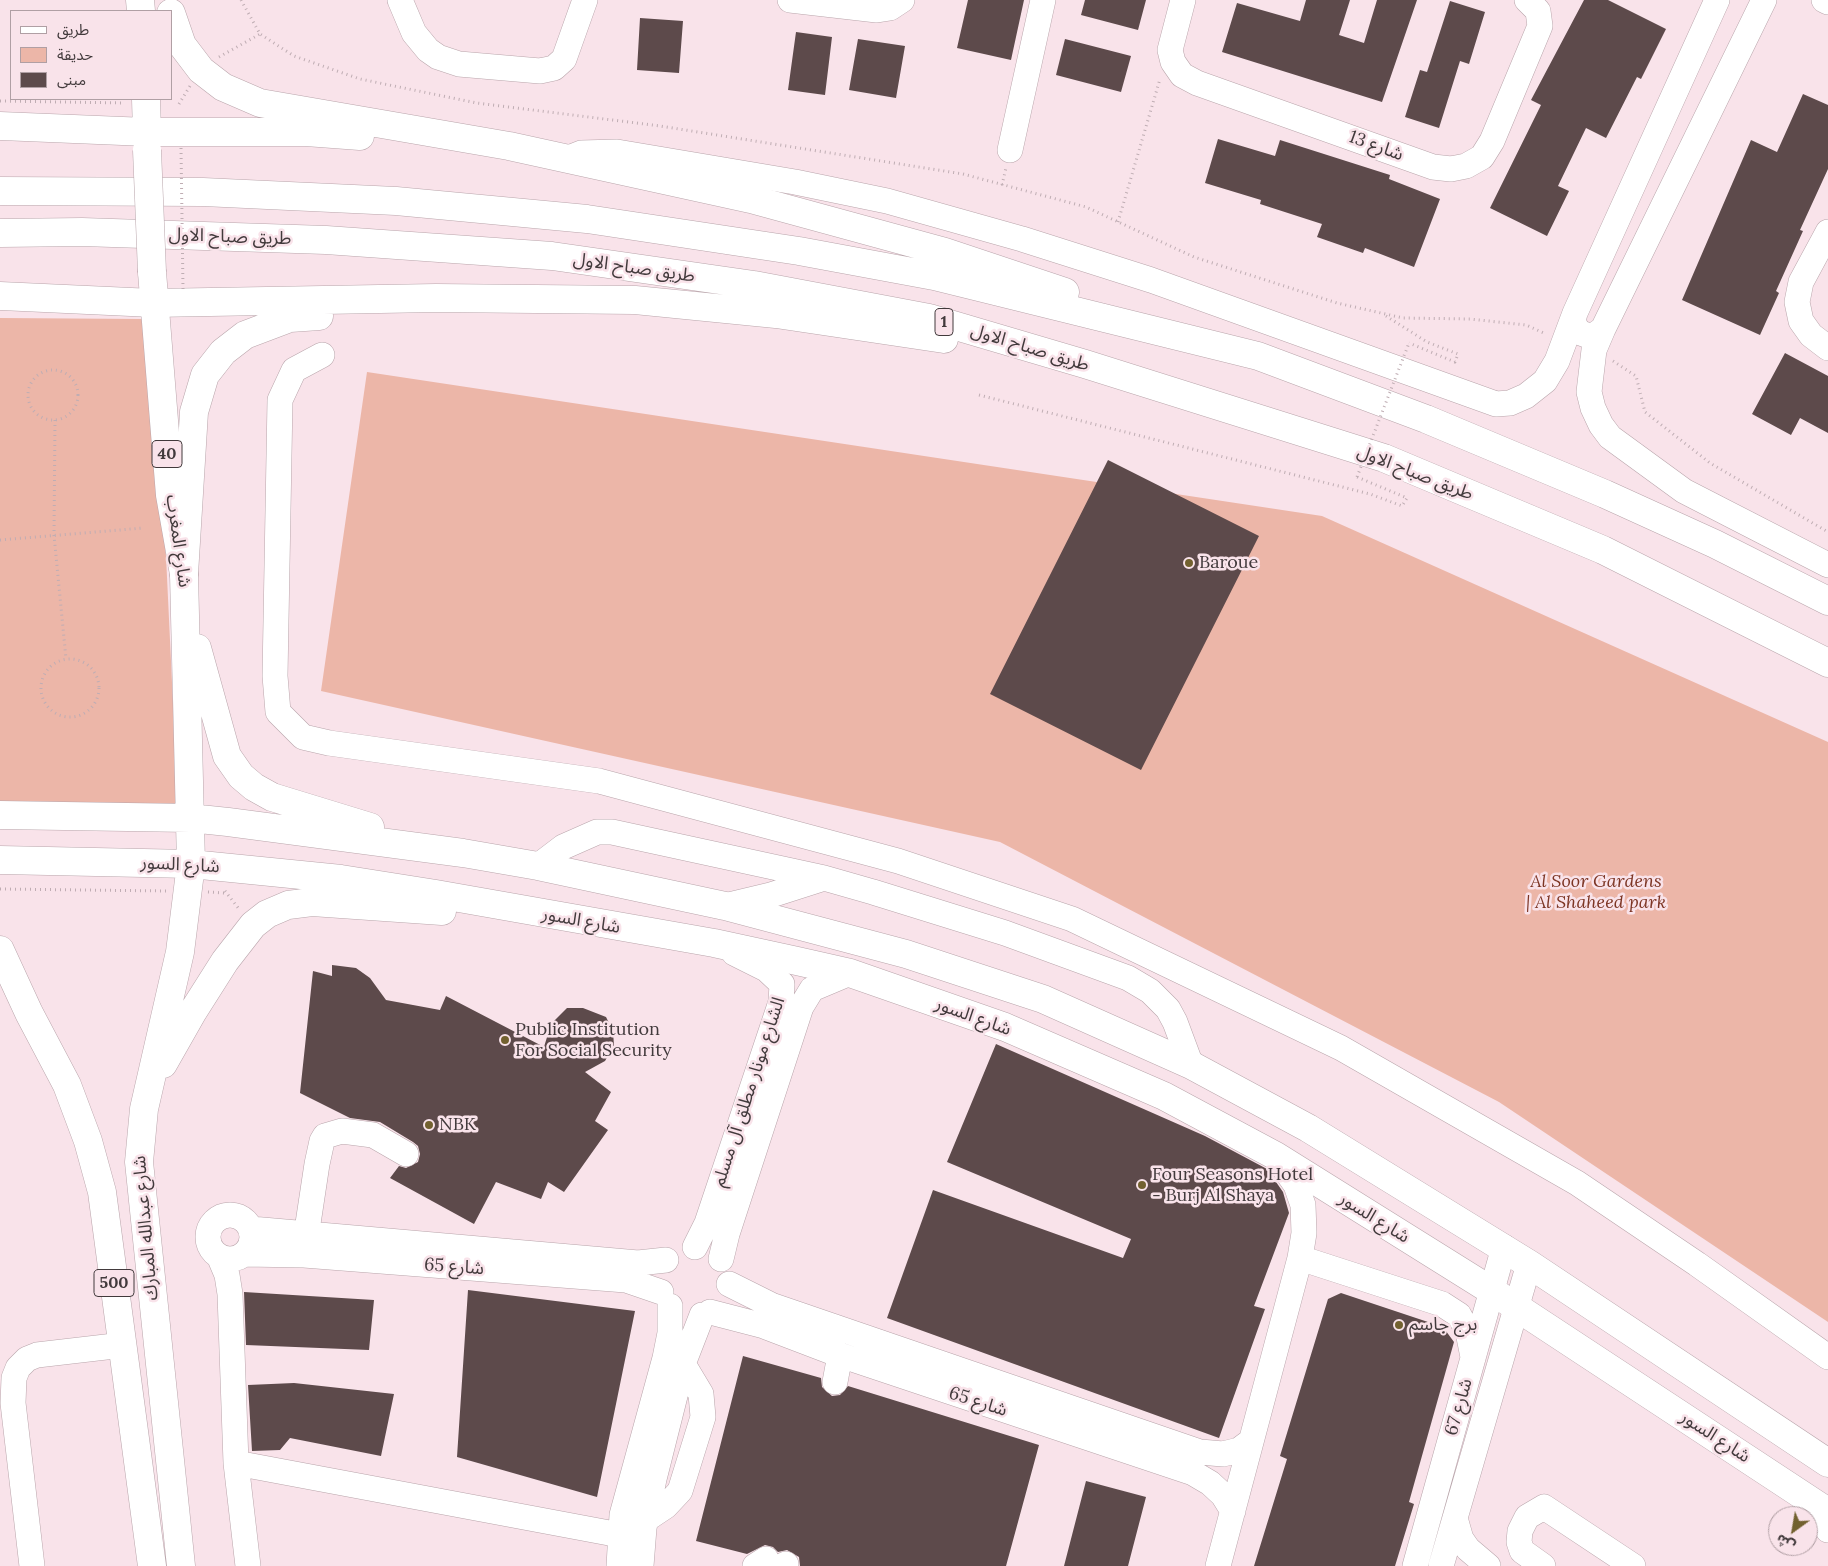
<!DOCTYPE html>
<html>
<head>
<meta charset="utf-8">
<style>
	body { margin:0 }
	#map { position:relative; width:1828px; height:1566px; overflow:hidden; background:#f9e3ea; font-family:Lora,"Noto Sans Arabic",serif }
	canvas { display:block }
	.legend { position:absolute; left:10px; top:10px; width:162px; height:90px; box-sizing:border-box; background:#f9e3ea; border:1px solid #b09fa4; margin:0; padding:6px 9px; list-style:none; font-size:15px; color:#423a3c }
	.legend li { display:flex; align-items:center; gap:10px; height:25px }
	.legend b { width:25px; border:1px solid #b09fa4 }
	.north { position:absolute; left:1768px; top:1506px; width:50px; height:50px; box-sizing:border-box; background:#f9e3ea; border:1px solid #b09fa4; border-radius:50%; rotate:212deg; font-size:14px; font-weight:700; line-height:20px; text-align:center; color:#423a3c }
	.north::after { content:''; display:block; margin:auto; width:18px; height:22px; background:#72612f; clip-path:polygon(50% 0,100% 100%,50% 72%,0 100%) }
</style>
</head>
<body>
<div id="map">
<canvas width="1828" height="1566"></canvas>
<ul class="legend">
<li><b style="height:6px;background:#fff"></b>طريق</li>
<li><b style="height:14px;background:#ecb6a8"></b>حديقة</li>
<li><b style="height:14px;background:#5d4a4b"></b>مبنى</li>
</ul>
<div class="north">ش</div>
</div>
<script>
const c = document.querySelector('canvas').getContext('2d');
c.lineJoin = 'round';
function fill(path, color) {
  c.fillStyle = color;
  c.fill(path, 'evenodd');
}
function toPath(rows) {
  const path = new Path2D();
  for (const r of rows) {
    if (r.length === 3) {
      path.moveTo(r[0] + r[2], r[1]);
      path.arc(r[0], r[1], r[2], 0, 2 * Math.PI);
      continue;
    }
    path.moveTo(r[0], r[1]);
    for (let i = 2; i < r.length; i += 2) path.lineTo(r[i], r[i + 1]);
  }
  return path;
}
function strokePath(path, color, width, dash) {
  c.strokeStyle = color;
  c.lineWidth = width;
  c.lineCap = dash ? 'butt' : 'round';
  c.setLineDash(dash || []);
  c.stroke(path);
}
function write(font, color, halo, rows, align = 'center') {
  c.font = font + ' Lora,"Noto Sans Arabic",serif';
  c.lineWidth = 5;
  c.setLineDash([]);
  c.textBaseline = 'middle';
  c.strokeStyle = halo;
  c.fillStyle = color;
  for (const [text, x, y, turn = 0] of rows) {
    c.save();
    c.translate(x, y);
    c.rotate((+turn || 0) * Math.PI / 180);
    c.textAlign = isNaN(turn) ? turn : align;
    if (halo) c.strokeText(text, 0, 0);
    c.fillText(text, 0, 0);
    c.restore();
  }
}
const green = toPath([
	[0,318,142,319,166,556,178,809,0,807],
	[367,372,1322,516,1828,742,1828,1322,1499,1102,1000,842,321,691]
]);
const building = toPath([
	[968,0,1024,0,1011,60,957,48],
	[1085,0,1146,0,1138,30,1081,15],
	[1306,0,1350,0,1339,35,1364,43,1377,0,1417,0,1382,102,1222,52,1237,3,1300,21],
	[1584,0,1608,0,1666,29,1641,79,1637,77,1606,138,1586,128,1558,186,1569,191,1547,236,1490,208,1541,105,1531,100],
	[1450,1,1485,12,1469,64,1460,61,1439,128,1405,117,1420,70,1427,72],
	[640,18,683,21,679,73,637,70],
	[796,32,832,37,825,95,788,90],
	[858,39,905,46,896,98,849,90],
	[1065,39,1131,56,1121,92,1056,75],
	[1803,94,1828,105,1828,169,1800,230,1803,231,1776,291,1779,293,1760,335,1682,300,1751,140,1777,152],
	[1218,139,1275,156,1280,140,1390,175,1389,179,1440,199,1414,267,1365,248,1363,253,1317,237,1322,224,1260,204,1261,200,1205,183],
	[1785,353,1828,376,1828,433,1800,418,1791,435,1752,414],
	[1108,460,1259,536,1141,770,990,694],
	[332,965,356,968,370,978,386,1000,440,1010,446,996,544,1047,551,1024,567,1008,583,1008,606,1017,613,1031,614,1046,605,1061,585,1072,611,1092,595,1121,608,1130,564,1192,548,1182,541,1199,496,1182,474,1224,390,1178,399,1166,406,1168,418,1162,420,1154,418,1146,413,1142,380,1122,350,1118,300,1093,313,971,332,976],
	[996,1044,1205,1136,1267,1169,1283,1192,1289,1213,1254,1306,1265,1309,1219,1438,887,1318,933,1190,1123,1258,1131,1239,947,1162],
	[468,1290,635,1311,597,1497,457,1457],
	[244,1292,374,1300,369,1350,246,1345],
	[1341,1293,1443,1327,1454,1342,1409,1502,1414,1504,1395,1566,1254,1566,1287,1459,1280,1456,1328,1299],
	[743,1356,821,1378,822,1387,832,1396,840,1395,848,1386,1039,1445,1006,1566,800,1566,799,1557,787,1550,778,1552,773,1547,765,1545,747,1554,696,1541],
	[294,1383,394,1394,381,1456,290,1438,280,1450,252,1451,248,1385],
	[1086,1481,1146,1497,1128,1566,1064,1566]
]);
const path = toPath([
	[241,0,260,34,294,56,360,79,477,103,660,126,963,174,1086,207,1194,257,1337,303,1403,318,1470,319,1526,325,1546,334],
	[219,57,260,34],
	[0,101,125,103],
	[179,104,190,86],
	[1002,185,1006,168],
	[1118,222,1160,79],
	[1386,316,1427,342,1458,354,1455,362,1409,343],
	[1613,361,1636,376,1645,412,1710,463,1828,532],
	[53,395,25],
	[979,395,1370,494,1402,506,1407,498,1357,477],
	[55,420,54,535,66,659],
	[0,540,143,528],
	[70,688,29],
	[0,889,167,891],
	[225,891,239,909],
	[208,892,225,893]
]);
const minor = toPath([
	[400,0,414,33,428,50,438,57,459,64,540,71,554,68,564,59,585,0],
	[790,0,877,10,890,8,902,0],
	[1183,0,1170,50,1173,62,1182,75,1197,83,1433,167,1451,169,1466,166,1482,157,1492,141,1540,26,1538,11,1527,0],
	[1717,0,1575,313,1573,321,1576,328,1581,333,1589,336,1596,334,1603,329,1764,0],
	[1824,0,1828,2],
	[1010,150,1043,0],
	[566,159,581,153,617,152,795,182,887,201,1022,239,1151,280,1496,404,1510,403,1526,396,1545,381,1557,361,1575,313],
	[1828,232,1801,282,1797,302,1801,321,1811,335,1828,348],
	[1603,329,1594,350,1589,392,1593,408,1601,425,1610,437,1684,491,1828,565],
	[322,355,294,370,280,400,275,676,278,712,303,737,329,743,599,781,898,861,1072,919,1341,1048,1577,1183,1697,1264,1828,1357],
	[538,866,563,847,597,832,612,832,824,878,873,892,1005,933,1128,978,1150,991,1168,1009,1175,1022,1191,1065],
	[725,906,771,895,824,878],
	[230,1237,22],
	[251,1229,638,1263,666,1260],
	[695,1247,707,1223,781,1002,782,984,766,969,734,953],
	[304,1250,317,1164,322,1141,325,1136,342,1131,373,1135,406,1154],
	[244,1254,304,1255,626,1280,661,1292],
	[219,1256,227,1275,230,1294,236,1463,248,1566],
	[1300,1258,1442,1304,1459,1315,1468,1332,1473,1357],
	[721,1259,727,1234,801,1007,812,989,850,973],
	[729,1284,771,1305,1200,1452,1223,1454,1239,1450,1251,1441],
	[710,1312,764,1326,840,1355,1193,1473,1210,1483,1223,1495,1233,1511],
	[835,1382,840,1355],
	[236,1463,620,1535],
	[1805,1497,1828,1530],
	[1455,1518,1461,1539,1468,1549,1488,1566],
	[645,1520,666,1506,680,1491,703,1417,701,1394,683,1364],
	[32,1566,13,1403,14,1378,18,1368,27,1359,37,1355,123,1345],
	[619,1566,622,1515,665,1358,670,1333,670,1306],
	[641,1566,644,1528,654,1479,683,1364,702,1315],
	[755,1566,766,1559],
	[782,1566,786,1564],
	[1218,1566,1300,1258,1304,1233,1303,1205,1296,1185,1277,1158],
	[1415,1566,1504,1247],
	[1441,1566,1529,1264],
	[1543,1566,1522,1551,1519,1542,1520,1531,1527,1517,1544,1507,1633,1566]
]);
const major = toPath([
	[152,272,170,495,184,574,191,864,180,952,144,1109,139,1162,181,1566],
	[197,648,227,756,241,776,254,787,272,797,370,827],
	[0,815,190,818,228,822,463,853,538,866,725,906,906,954,1043,999,1191,1065,1308,1128,1529,1264,1828,1463],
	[0,860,191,864,341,879,436,894,714,943,797,961,850,973,1005,1027,1164,1096,1276,1156,1492,1291,1828,1512],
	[0,950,29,1013,67,1085,88,1141,102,1192,152,1566],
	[163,1064,192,1013,225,961,253,925,267,914,288,905,312,902,442,911]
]);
const highway = toPath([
	[140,0,141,11],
	[171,13,182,45,201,70,223,87,260,103,509,146,751,199,945,252,1065,292],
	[146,99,147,132],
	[0,126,147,132,306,132,360,136],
	[0,191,203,192,396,201,587,219,799,251,934,276,1258,356,1426,419,1605,494,1715,544,1828,601],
	[0,233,82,232,326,240,552,256,754,285,929,318,1085,364,1384,458,1603,550,1828,663],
	[0,296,153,303,436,298,635,300,776,314,944,339],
	[184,574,194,412,205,375,223,352,245,335,290,318,319,316]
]);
const pathBridge = toPath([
	[181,148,183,289],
	[1357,477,1409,343]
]);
const majorBridge = toPath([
	[147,150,152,272]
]);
const markers = [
	[1189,563,5,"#72612f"],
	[505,1040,5,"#72612f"],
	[429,1125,5,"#72612f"],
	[1142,1185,5,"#72612f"],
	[1399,1325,5,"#72612f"]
];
const shields = [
	[944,322,18],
	[167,454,30],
	[114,1283,40]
];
const shieldNames = [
	["1",944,322],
	["40",167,454],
	["500",114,1283]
];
const streetNames = [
	["شارع 13",1376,146,20],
	["طريق صباح الاول",230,237,2],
	["طريق صباح الاول",634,268,8],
	["طريق صباح الاول",1030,348,17],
	["طريق صباح الاول",1415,473,21],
	["شارع المغرب",178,541,82],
	["شارع السور",180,865,3],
	["شارع السور",581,921,10],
	["شارع السور",973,1017,20],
	["الشارع مونار مطلق آل مسلم",749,1092,-72],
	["شارع السور",1374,1218,32],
	["شارع عبدالله المبارك",146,1228,-95],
	["شارع 65",454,1267,4],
	["شارع 65",978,1402,18],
	["شارع 67",1459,1407,-74],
	["شارع السور",1715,1437,33]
];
const poiNames = [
	["Baroue",1199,563],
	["Public Institution",515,1030],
	["For Social Security",515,1051],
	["NBK",439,1125],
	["Four Seasons Hotel",1152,1175],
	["- Burj Al Shaya",1152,1196],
	["برج جاسم",1409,1325]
];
const parkNames = [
	["Al Soor Gardens",1596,882],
	["| Al Shaheed park",1596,903]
];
fill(green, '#ecb6a8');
fill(building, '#5d4a4b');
strokePath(minor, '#b9a5ab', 26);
strokePath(major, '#b9a5ab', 29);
strokePath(highway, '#b9a5ab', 29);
strokePath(path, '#bfadb3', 3, [1, 4]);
strokePath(minor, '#fff', 25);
strokePath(major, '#fff', 28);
strokePath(highway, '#fff', 28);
strokePath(majorBridge, '#b9a5ab', 29, []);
strokePath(pathBridge, '#bfadb3', 3, [1, 4]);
strokePath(majorBridge, '#fff', 28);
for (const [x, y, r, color] of markers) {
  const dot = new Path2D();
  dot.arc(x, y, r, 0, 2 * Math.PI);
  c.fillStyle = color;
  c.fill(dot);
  strokePath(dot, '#f9e3ea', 2);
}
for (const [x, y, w] of shields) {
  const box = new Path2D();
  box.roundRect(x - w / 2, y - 13.5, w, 27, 4);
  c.fillStyle = '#f9e3ea';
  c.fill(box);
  strokePath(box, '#423a3c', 1);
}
write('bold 16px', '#423a3c', null, shieldNames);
write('18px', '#423a3c', '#f9e3ea', streetNames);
write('18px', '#423a3c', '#f9e3ea', poiNames, 'left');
write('italic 18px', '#7d3524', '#f9e3ea', parkNames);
</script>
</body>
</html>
